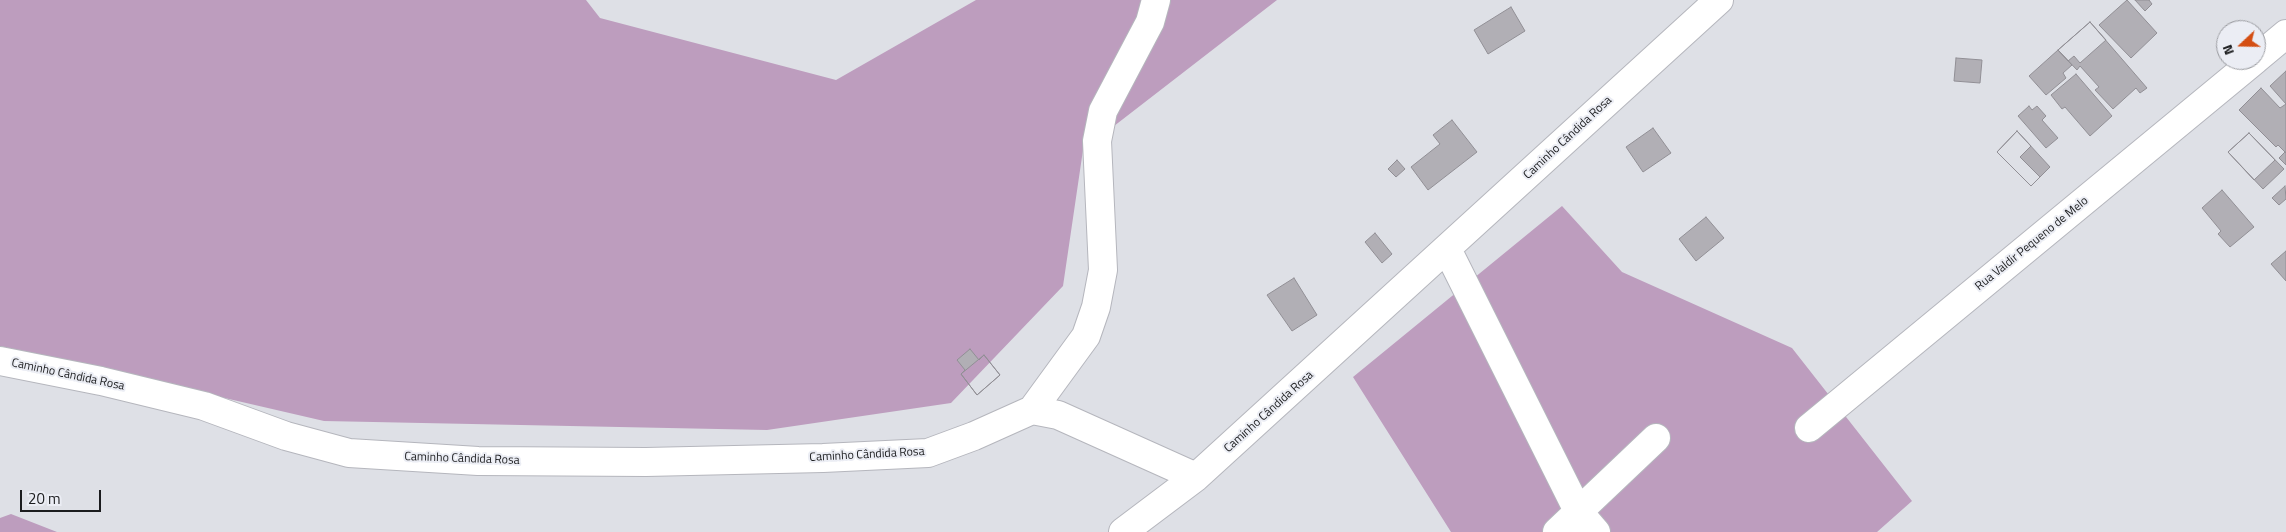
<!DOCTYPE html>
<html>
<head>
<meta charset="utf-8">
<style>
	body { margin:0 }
	#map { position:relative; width:2286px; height:532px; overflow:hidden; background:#dee0e6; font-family:"Titillium Web",sans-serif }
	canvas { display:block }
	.north { position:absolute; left:2216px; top:20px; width:50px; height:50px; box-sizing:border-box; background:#ebedf4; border:1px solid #98999e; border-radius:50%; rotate:249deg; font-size:14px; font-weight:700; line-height:20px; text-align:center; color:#1b1c1e }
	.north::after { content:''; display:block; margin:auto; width:18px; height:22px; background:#d44e12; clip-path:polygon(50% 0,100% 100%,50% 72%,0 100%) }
	.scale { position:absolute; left:20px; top:490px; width:81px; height:22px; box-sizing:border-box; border:2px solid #1b1c1e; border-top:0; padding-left:6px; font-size:15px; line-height:18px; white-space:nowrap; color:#1b1c1e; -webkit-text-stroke:4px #ebedf4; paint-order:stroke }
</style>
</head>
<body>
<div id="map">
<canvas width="2286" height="532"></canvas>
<div class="north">N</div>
<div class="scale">20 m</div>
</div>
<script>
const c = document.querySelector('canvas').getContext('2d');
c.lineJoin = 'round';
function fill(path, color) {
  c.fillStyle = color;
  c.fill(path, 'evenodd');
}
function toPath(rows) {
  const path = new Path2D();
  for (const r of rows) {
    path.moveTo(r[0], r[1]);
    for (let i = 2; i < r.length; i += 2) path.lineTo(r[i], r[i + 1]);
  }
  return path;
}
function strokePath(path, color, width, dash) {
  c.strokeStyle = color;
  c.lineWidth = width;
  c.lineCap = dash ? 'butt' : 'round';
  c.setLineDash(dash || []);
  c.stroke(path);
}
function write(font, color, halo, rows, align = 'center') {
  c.font = font + ' "Titillium Web",sans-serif';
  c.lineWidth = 4;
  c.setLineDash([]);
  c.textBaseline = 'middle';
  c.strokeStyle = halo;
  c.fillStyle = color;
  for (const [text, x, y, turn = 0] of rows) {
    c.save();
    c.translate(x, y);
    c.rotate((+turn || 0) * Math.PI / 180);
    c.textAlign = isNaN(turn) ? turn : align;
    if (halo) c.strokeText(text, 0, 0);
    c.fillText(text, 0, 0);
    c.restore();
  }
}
const forest = toPath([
	[0,0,586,0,600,18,836,80,976,0,1277,0,1083,150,1063,286,951,403,767,430,324,421,0,346],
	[1562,206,1622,272,1792,348,1912,501,1877,532,1451,532,1353,377],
	[11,514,57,532,0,532,0,518]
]);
const building = toPath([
	[2127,0,2157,33,2131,58,2099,25,2127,0],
	[2135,0,2149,0,2152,4,2145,11,2135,0],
	[1511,7,1525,31,1488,54,1474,30,1511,7],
	[2090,22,2106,40,2080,63,2074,56,2068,61,2058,50,2090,22],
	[2090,22,2147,88,2140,93,2136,88,2113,109,2095,90,2099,87,2080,66,2077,70,2058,50,2090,22],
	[2058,50,2072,65,2063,73,2066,78,2046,95,2029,76,2058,50],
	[1956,58,1982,60,1980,83,1954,81,1956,58],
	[2286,71,2286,104,2270,86,2286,71],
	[2076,74,2112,116,2090,136,2065,107,2062,109,2051,95,2076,74],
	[2261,88,2280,108,2286,104,2286,153,2278,145,2276,147,2239,110,2261,88],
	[2029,106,2032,110,2037,106,2046,116,2042,120,2058,138,2046,148,2018,116,2029,106],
	[1452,120,1477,152,1428,190,1411,167,1440,144,1433,135,1452,120],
	[1653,128,1671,153,1643,172,1626,147,1653,128],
	[2017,131,2031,146,2020,157,2040,177,2031,186,1997,152,2017,131],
	[2017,131,2050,167,2031,186,1997,152,2017,131],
	[2249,133,2275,160,2254,180,2228,152,2249,133],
	[2249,133,2284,169,2263,189,2228,152,2249,133],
	[2285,152,2286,153,2286,165,2279,158,2285,152],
	[1397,160,1405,169,1396,177,1388,169,1397,160],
	[2285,186,2286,199,2279,205,2272,198,2285,186],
	[2222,190,2254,227,2230,247,2218,234,2221,231,2202,208,2222,190],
	[1706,217,1724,238,1696,261,1679,239,1706,217],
	[1375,233,1392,254,1382,263,1365,242,1375,233],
	[2286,251,2286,281,2271,264,2286,251],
	[1294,278,1317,315,1292,331,1267,295,1294,278],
	[970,349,979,360,984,355,1000,375,977,395,961,374,965,370,957,360,970,349],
	[984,355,1000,375,977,395,961,374,984,355]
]);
const street = toPath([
	[2256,59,2286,34],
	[1447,249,1578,511,1596,532],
	[0,361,101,381,204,406,286,436,349,453,478,461,646,462,823,458,928,453,974,436,1032,410,1058,415,1196,477,1719,0],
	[1032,410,1086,336,1096,307,1103,270,1097,141,1103,111,1150,22,1156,0],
	[1809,428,2255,60],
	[1123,532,1196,477],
	[1557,532,1656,438]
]);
const streetNames = [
	["Caminho Cândida Rosa",1568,138,-43],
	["Rua Valdir Pequeno de Melo",2032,244,-39],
	["Caminho Cândida Rosa",68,375,12],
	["Caminho Cândida Rosa",1269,412,-42],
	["Caminho Cândida Rosa",867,455,-3],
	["Caminho Cândida Rosa",462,459,2]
];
fill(forest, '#bd9dbe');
fill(building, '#b1afb5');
strokePath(building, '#918f95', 1);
strokePath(street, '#b5b6bd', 30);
strokePath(street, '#fff', 28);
write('12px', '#1b1c1e', '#ebedf4', streetNames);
</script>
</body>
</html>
